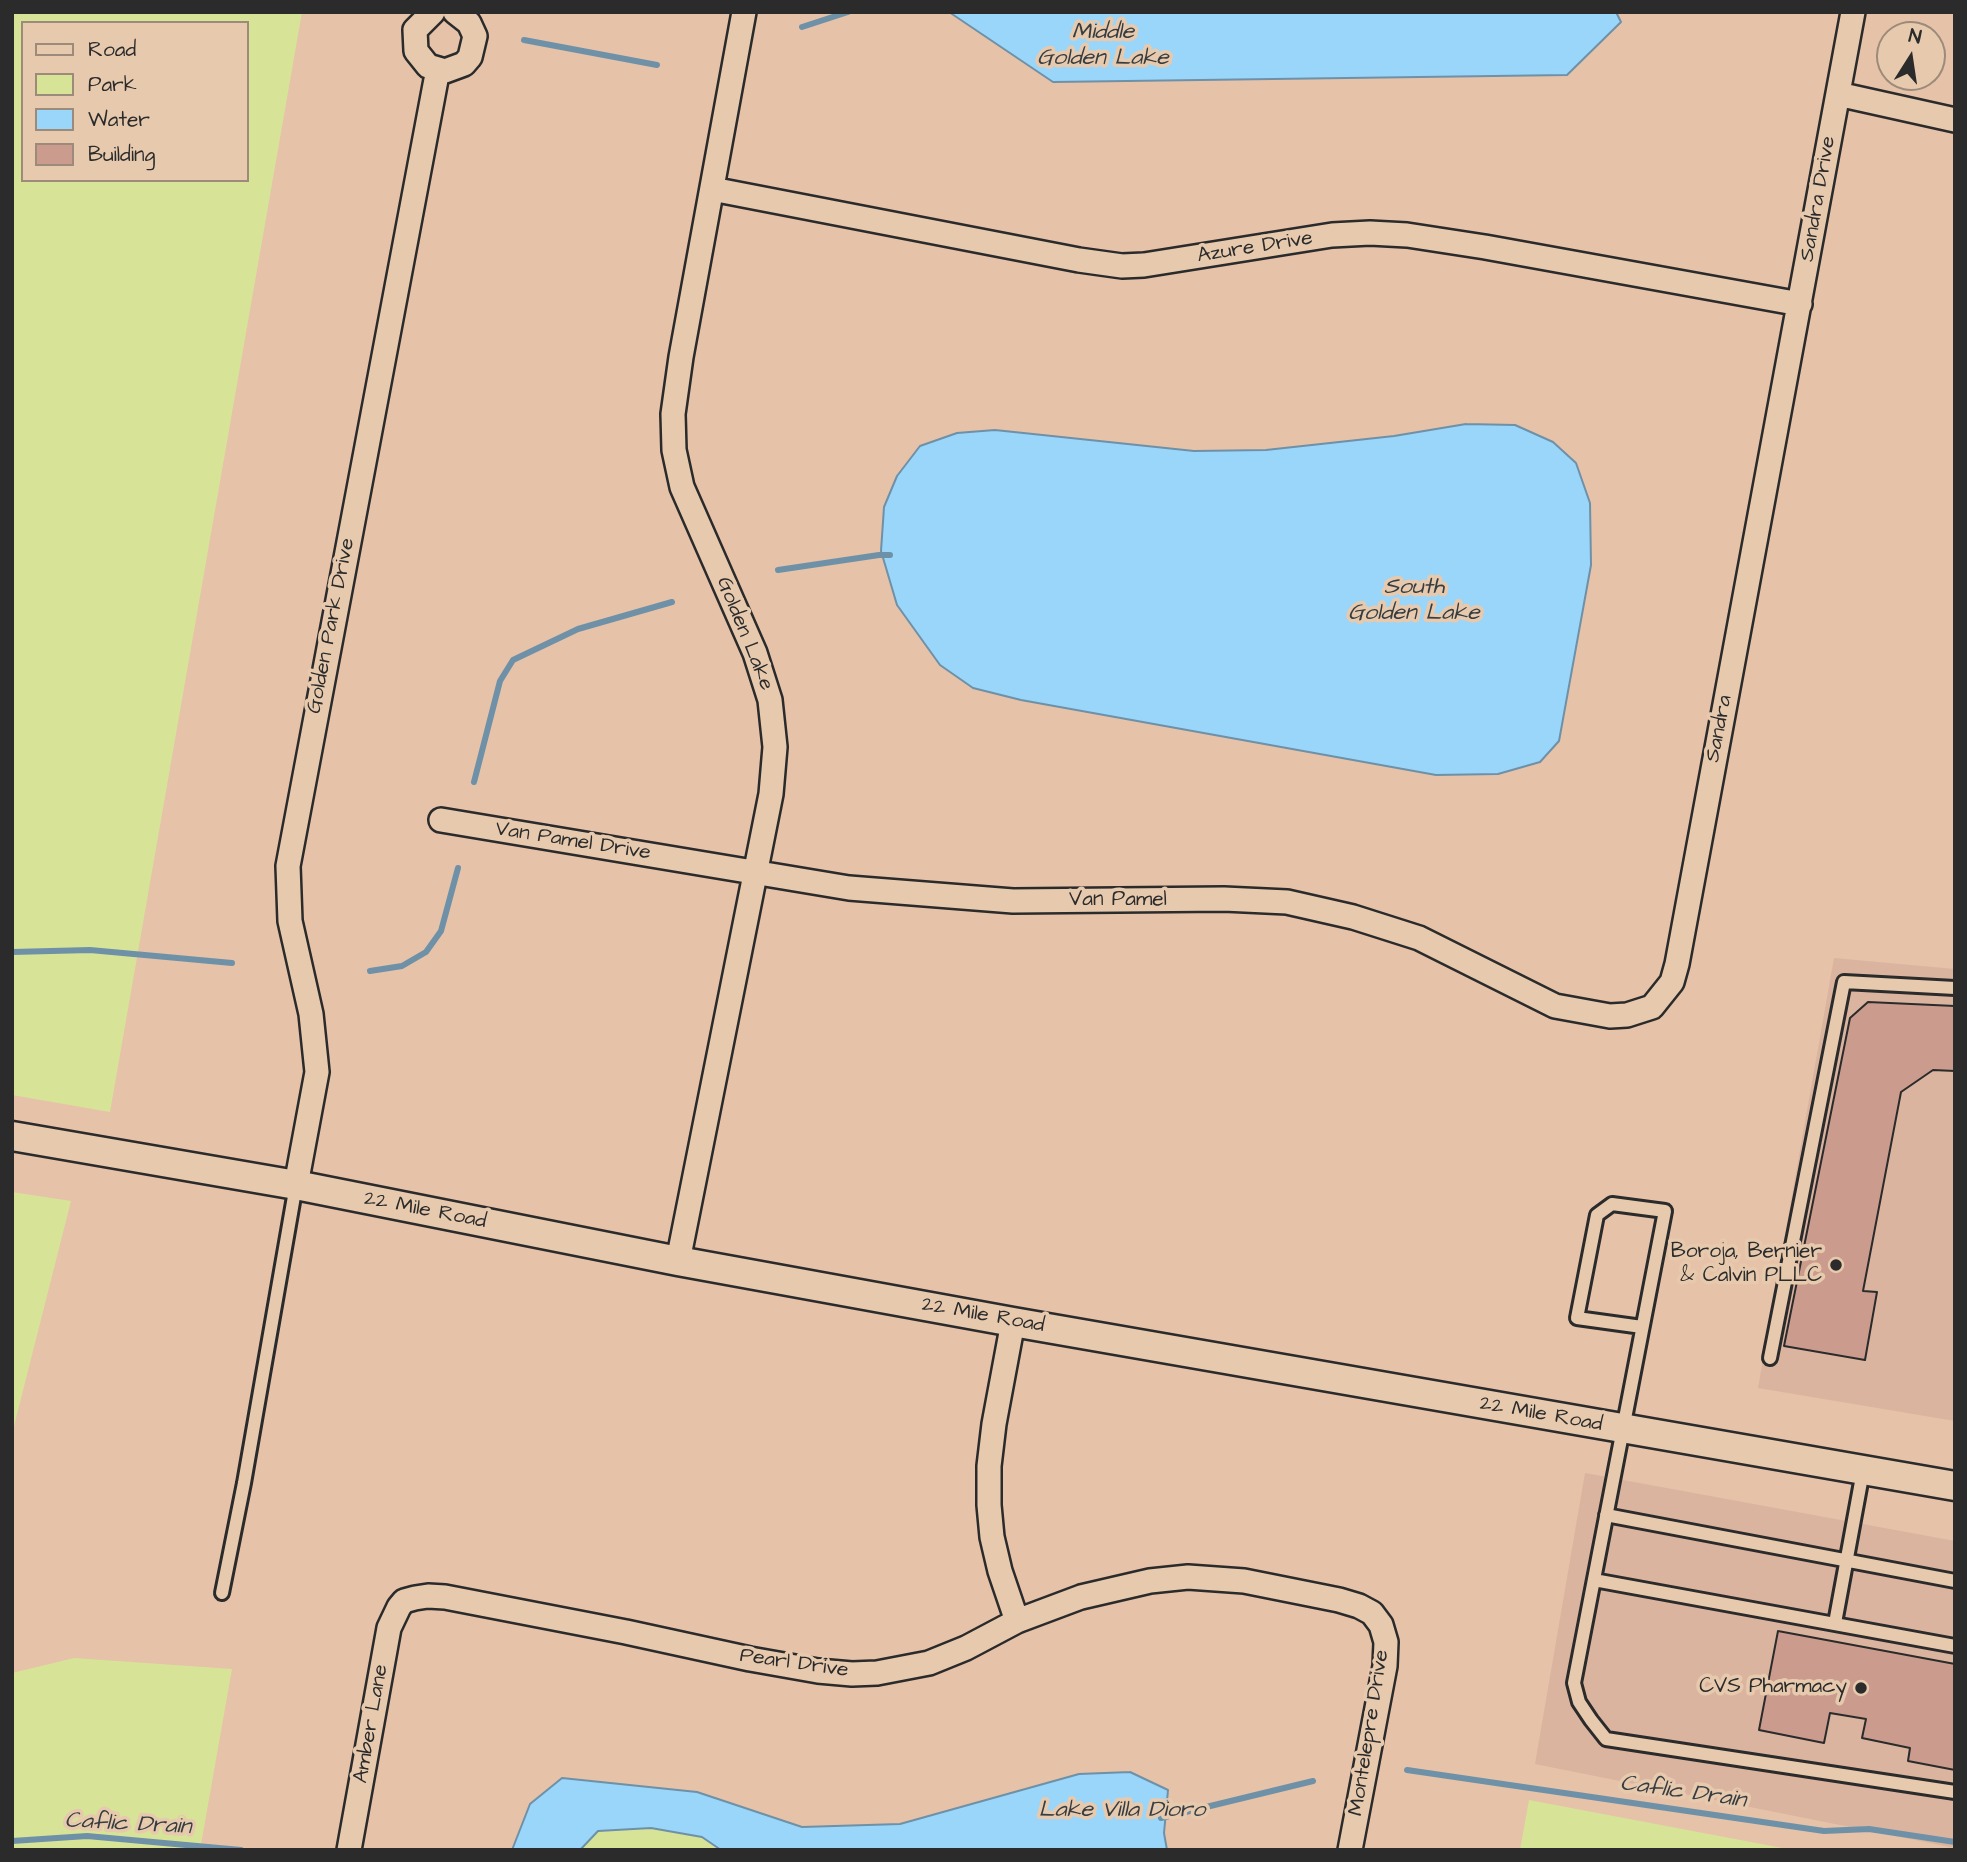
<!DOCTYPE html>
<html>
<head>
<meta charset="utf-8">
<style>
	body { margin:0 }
	#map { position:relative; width:1967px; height:1862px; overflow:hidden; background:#e6c2a9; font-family:"Architects Daughter",sans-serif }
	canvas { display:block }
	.frame { position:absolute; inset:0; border:14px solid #2b2b2b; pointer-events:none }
	.legend { position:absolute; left:21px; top:21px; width:228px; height:161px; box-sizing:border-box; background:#e7caae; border:2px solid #9c8a7a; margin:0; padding:9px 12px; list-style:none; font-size:21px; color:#2b2b2b }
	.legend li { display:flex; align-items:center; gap:14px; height:35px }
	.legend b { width:35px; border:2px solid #9c8a7a }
	.north { position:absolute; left:1876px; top:21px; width:70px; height:70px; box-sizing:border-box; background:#e7caae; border:2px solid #9c8a7a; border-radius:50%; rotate:12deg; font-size:19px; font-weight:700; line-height:28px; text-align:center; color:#2b2b2b }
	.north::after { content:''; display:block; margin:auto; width:24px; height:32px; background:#2b2b2b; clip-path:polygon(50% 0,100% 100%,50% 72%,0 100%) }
</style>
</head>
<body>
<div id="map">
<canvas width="1967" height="1862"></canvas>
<div class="frame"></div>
<ul class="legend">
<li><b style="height:9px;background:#e7caae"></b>Road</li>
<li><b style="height:19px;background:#d7e497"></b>Park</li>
<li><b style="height:19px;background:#9ad5fa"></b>Water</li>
<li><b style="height:19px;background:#cb9c8d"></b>Building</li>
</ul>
<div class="north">N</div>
</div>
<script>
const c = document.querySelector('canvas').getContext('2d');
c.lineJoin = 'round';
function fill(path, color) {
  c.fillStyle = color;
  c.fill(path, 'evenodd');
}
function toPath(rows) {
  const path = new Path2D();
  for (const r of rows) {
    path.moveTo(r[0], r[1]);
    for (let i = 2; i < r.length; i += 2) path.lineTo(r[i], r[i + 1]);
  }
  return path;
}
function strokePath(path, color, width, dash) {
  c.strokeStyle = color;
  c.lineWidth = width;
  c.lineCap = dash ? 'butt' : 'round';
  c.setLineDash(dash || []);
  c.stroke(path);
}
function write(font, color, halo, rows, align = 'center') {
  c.font = font + ' "Architects Daughter",sans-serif';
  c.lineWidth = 7;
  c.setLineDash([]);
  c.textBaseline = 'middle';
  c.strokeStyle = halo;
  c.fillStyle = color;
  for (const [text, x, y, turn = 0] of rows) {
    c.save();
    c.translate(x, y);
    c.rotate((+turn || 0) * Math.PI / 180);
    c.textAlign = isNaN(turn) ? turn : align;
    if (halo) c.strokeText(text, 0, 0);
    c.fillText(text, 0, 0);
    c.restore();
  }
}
const built = toPath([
	[1834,958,1955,969,1955,1421,1758,1388],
	[1585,1473,1955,1541,1955,1848,1535,1764]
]);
const green = toPath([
	[12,12,302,12,110,1112,12,1095],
	[23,23,247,23,247,180,23,180],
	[12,1192,71,1201,12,1434],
	[74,1658,232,1669,200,1850,12,1850,12,1673],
	[1529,1800,1793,1850,1520,1850],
	[651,1828,702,1837,721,1850,580,1850,598,1831]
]);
const water = toPath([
	[949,12,1616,12,1621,22,1567,75,1053,82,949,12],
	[1466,424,1515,425,1553,442,1576,463,1590,503,1591,565,1559,741,1540,762,1498,774,1436,775,1021,700,973,688,940,665,897,605,881,551,884,507,897,476,920,446,957,433,995,430,1194,451,1266,450,1394,436,1466,424],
	[1130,1772,1168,1790,1164,1833,1167,1850,721,1850,702,1837,651,1828,598,1831,580,1850,512,1850,530,1804,562,1778,697,1792,802,1827,900,1824,1079,1774,1130,1772]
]);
const stream = toPath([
	[802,27,848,12],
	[524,40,657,65],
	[778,570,879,555,890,555],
	[474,782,500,681,513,660,578,629,672,602],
	[12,952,90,950,232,963],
	[370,971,402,966,426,952,441,931,458,868],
	[1407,1770,1824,1831,1869,1829,1955,1842],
	[1161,1818,1313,1781],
	[12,1841,87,1836,241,1850]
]);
const building = toPath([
	[1868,1002,1955,1006,1955,1071,1933,1070,1901,1092,1863,1291,1877,1292,1865,1360,1784,1346,1850,1018,1868,1002],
	[1778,1631,1955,1664,1955,1770,1908,1761,1910,1748,1862,1738,1866,1719,1830,1713,1824,1743,1759,1730,1778,1631]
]);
const service = toPath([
	[1642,1327,1577,1318,1597,1215,1612,1204,1665,1211,1574,1683,1579,1702,1591,1720,1606,1739,1955,1792],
	[1770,1358,1844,982,1955,988],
	[1606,1515,1955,1581],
	[1594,1580,1955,1646],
	[222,1593,244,1483,296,1185],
	[1835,1623,1863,1471]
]);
const minor = toPath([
	[433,12,415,30,416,51,428,66,445,71,464,64,470,57,475,36,469,23,455,12],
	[1838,94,1955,120],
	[712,189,1079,260,1122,266,1144,265,1332,235,1370,233,1407,235,1485,247,1800,304],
	[441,820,849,888,1013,901,1224,899,1287,902,1353,917,1419,938,1555,1006,1610,1016,1627,1015,1652,1007,1672,982,1677,964,1853,12],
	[296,1185,317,1072,311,1014,290,921,288,866,438,69],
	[678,1261,771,794,775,747,770,700,755,653,682,487,674,450,673,414,681,357,744,12],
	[1013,1322,994,1424,989,1466,989,1505,992,1537,1000,1571,1017,1621],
	[349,1850,389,1628,399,1607,404,1601,415,1598,428,1596,445,1597,626,1632,750,1659,818,1671,852,1674,877,1673,929,1663,966,1648,1017,1621,1081,1597,1150,1581,1188,1577,1244,1581,1339,1600,1359,1606,1372,1613,1381,1625,1386,1642,1385,1666,1350,1850]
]);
const tertiary = toPath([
	[12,1136,296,1185,678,1261,1013,1322,1955,1486]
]);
const markers = [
	[1836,1265,7,"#2b2b2b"],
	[1861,1688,7,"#2b2b2b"]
];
const streetNames = [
	["Sandra Drive",1819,199,-80],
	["Azure Drive",1255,248,-9],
	["Golden Park Drive",332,626,-79],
	["Golden Lake",744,634,68],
	["Sandra",1720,729,-79],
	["Van Pamel Drive",573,842,9],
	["Van Pamel",1118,901],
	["22 Mile Road",425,1211,11],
	["22 Mile Road",983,1316,10],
	["22 Mile Road",1541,1415,10],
	["Pearl Drive",794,1664,8],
	["Amber Lane",372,1724,-80],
	["Montelepre Drive",1370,1733,-81]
];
const poiNames = [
	["Boroja, Bernier",1822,1253],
	["& Calvin PLLC",1822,1277],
	["CVS Pharmacy",1847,1688]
];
const waterNames = [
	["Middle",1103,33],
	["Golden Lake",1103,59],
	["South",1414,588],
	["Golden Lake",1414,614],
	["Caflic Drain",1683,1793,8],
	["Lake Villa Dioro",1122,1811],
	["Caflic Drain",128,1825,3]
];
fill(built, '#dab49f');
fill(green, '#d7e497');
fill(water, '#9ad5fa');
strokePath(water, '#6e91a7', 2);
strokePath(stream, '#6e91a7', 6);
fill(building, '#cb9c8d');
strokePath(building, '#2b2b2b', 2);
strokePath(service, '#2b2b2b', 18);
strokePath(minor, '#2b2b2b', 28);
strokePath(tertiary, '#2b2b2b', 33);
strokePath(service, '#e7caae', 12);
strokePath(minor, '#e7caae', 23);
strokePath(tertiary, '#e7caae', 28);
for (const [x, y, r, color] of markers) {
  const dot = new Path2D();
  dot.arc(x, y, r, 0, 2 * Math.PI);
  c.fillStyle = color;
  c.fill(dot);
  strokePath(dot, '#e7caae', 2.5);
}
write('21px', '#2b2b2b', '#e7caae', streetNames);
write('21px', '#2b2b2b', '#e7caae', poiNames, 'right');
write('italic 23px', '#363c40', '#e7caae', waterNames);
</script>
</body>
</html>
